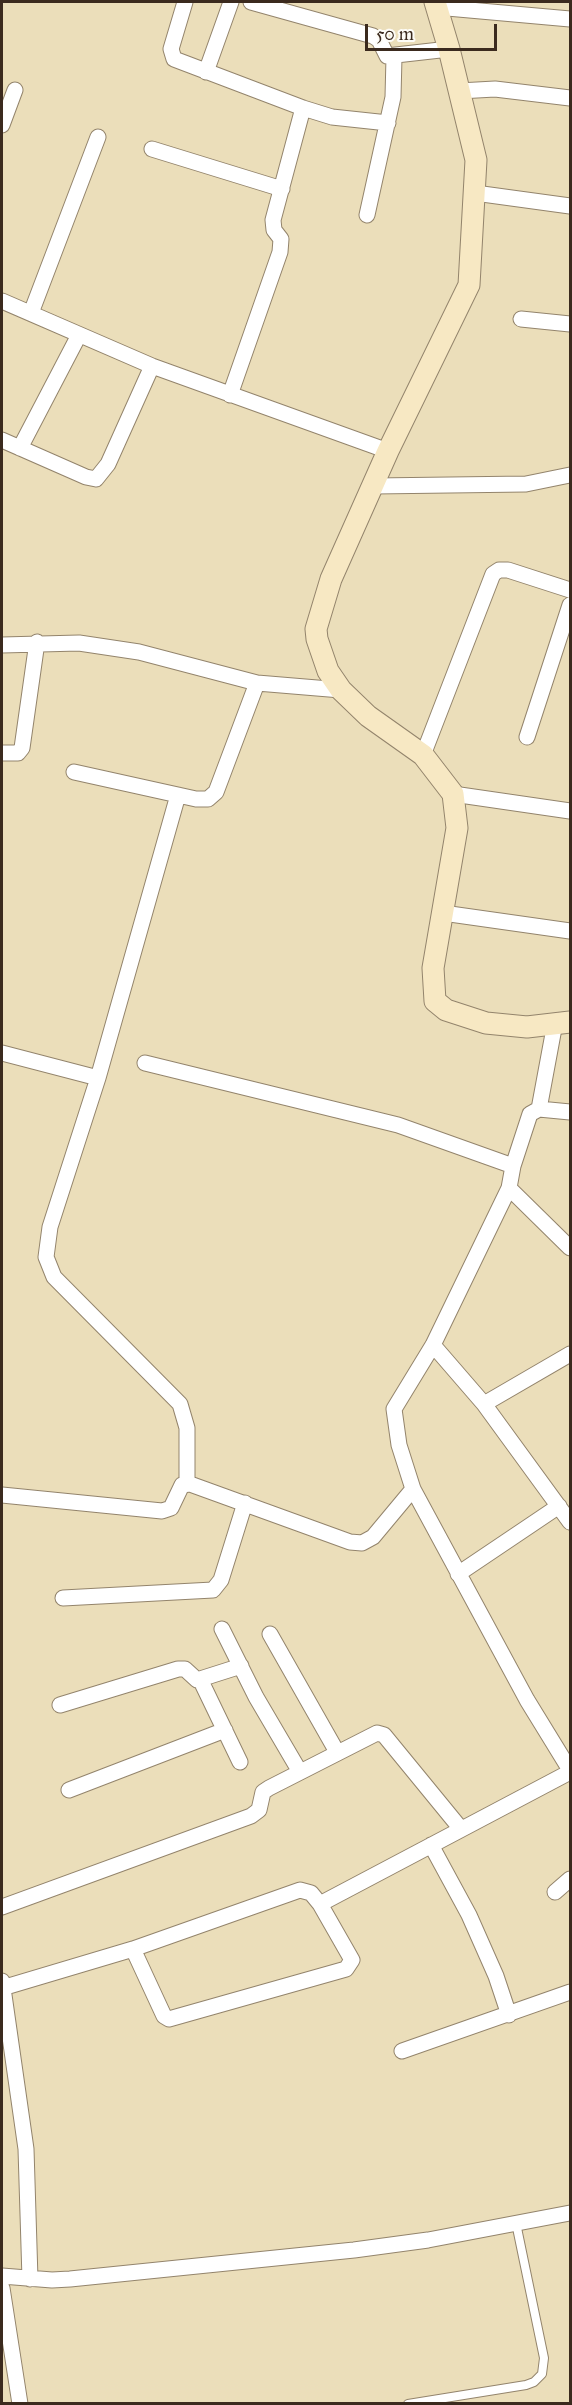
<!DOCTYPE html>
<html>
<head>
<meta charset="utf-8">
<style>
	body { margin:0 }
	#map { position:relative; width:572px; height:2405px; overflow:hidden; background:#ebdeba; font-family:"IM FELL Great Primer",serif }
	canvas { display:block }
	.frame { position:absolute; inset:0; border:3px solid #3b2a1e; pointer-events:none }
	.scale { position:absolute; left:365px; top:24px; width:132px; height:27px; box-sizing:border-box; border:3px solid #3b2a1e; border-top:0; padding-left:8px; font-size:18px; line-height:21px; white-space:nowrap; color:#3b2a1e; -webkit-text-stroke:4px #fdfcf7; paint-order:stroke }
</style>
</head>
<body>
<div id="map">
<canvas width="572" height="2405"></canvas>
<div class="frame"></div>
<div class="scale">50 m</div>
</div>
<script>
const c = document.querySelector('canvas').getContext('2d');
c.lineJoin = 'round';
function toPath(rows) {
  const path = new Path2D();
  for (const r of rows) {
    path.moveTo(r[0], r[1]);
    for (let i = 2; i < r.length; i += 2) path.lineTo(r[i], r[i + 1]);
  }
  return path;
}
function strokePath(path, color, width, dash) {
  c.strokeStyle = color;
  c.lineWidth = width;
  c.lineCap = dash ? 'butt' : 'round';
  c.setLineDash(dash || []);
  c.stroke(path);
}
const lane = toPath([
	[408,2404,526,2385,534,2382,542,2374,544,2358,516,2223]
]);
const street = toPath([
	[185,2,171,49,174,59,303,108,332,117,388,123],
	[251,2,373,36,379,40,387,56,449,49],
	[436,7,570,19],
	[206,72,231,2],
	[459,91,495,89,570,98],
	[2,125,15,90],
	[152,149,282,189],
	[475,193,570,206],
	[367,215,393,97,394,57],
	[2,301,152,366,388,451],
	[31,313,98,137],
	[521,319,570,324],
	[230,395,280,252,281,239,274,230,273,220,303,108],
	[2,440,86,477,96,479,108,464,152,366],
	[20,448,79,335],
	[374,486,526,484,570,475],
	[2,645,79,643,139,652,257,683,341,690],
	[527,737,570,605],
	[2,753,18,753,22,748,37,642],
	[423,755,493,574,499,570,508,570,570,590],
	[74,772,196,799,208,799,216,792,257,683],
	[453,794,570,811],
	[178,795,98,1078,50,1227,46,1257,54,1277,180,1404,187,1428,187,1484],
	[443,913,570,931],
	[2,1053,98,1078],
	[145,1063,398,1125,513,1166],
	[539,1109,555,1023],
	[570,1112,539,1109,530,1114,513,1166,509,1188,433,1345,394,1409,399,1445,413,1489,527,1700,570,1770],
	[509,1188,570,1248],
	[433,1345,484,1404,570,1522],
	[484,1404,570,1354],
	[2,1495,162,1511,171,1508,182,1485,190,1484,350,1542,362,1543,373,1537,413,1489],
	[458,1574,559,1506],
	[63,1598,213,1590,221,1580,245,1503],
	[222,1629,256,1697,300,1772],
	[270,1634,337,1752],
	[200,1679,240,1762],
	[60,1705,178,1669,185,1669,197,1680,241,1666],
	[69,1790,225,1730],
	[431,1845,469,1915,496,1976,509,2015],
	[555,1892,570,1879],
	[320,1904,570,1772],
	[2,1907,251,1816,259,1810,263,1792,269,1788,377,1733,384,1735,461,1829],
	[2,1981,26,2149,30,2279],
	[2,1988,133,1949,300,1890,311,1893,320,1904,352,1960,346,1969,169,2019,164,2016,133,1949],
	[402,2051,570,1992],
	[2,2276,52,2280,70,2279,354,2250,428,2240,570,2213],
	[2,2288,20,2404]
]);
const secondary = toPath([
	[435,2,449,49,476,160,469,285,388,451,331,579,316,629,317,639,328,671,341,690,368,716,423,755,453,794,457,828,433,968,435,1001,446,1010,486,1023,527,1027,570,1022]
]);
strokePath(lane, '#93846c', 10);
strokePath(street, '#93846c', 17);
strokePath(secondary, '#93846c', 23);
strokePath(lane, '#fff', 8);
strokePath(street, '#fff', 15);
strokePath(secondary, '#f7e8c3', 21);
</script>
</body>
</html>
